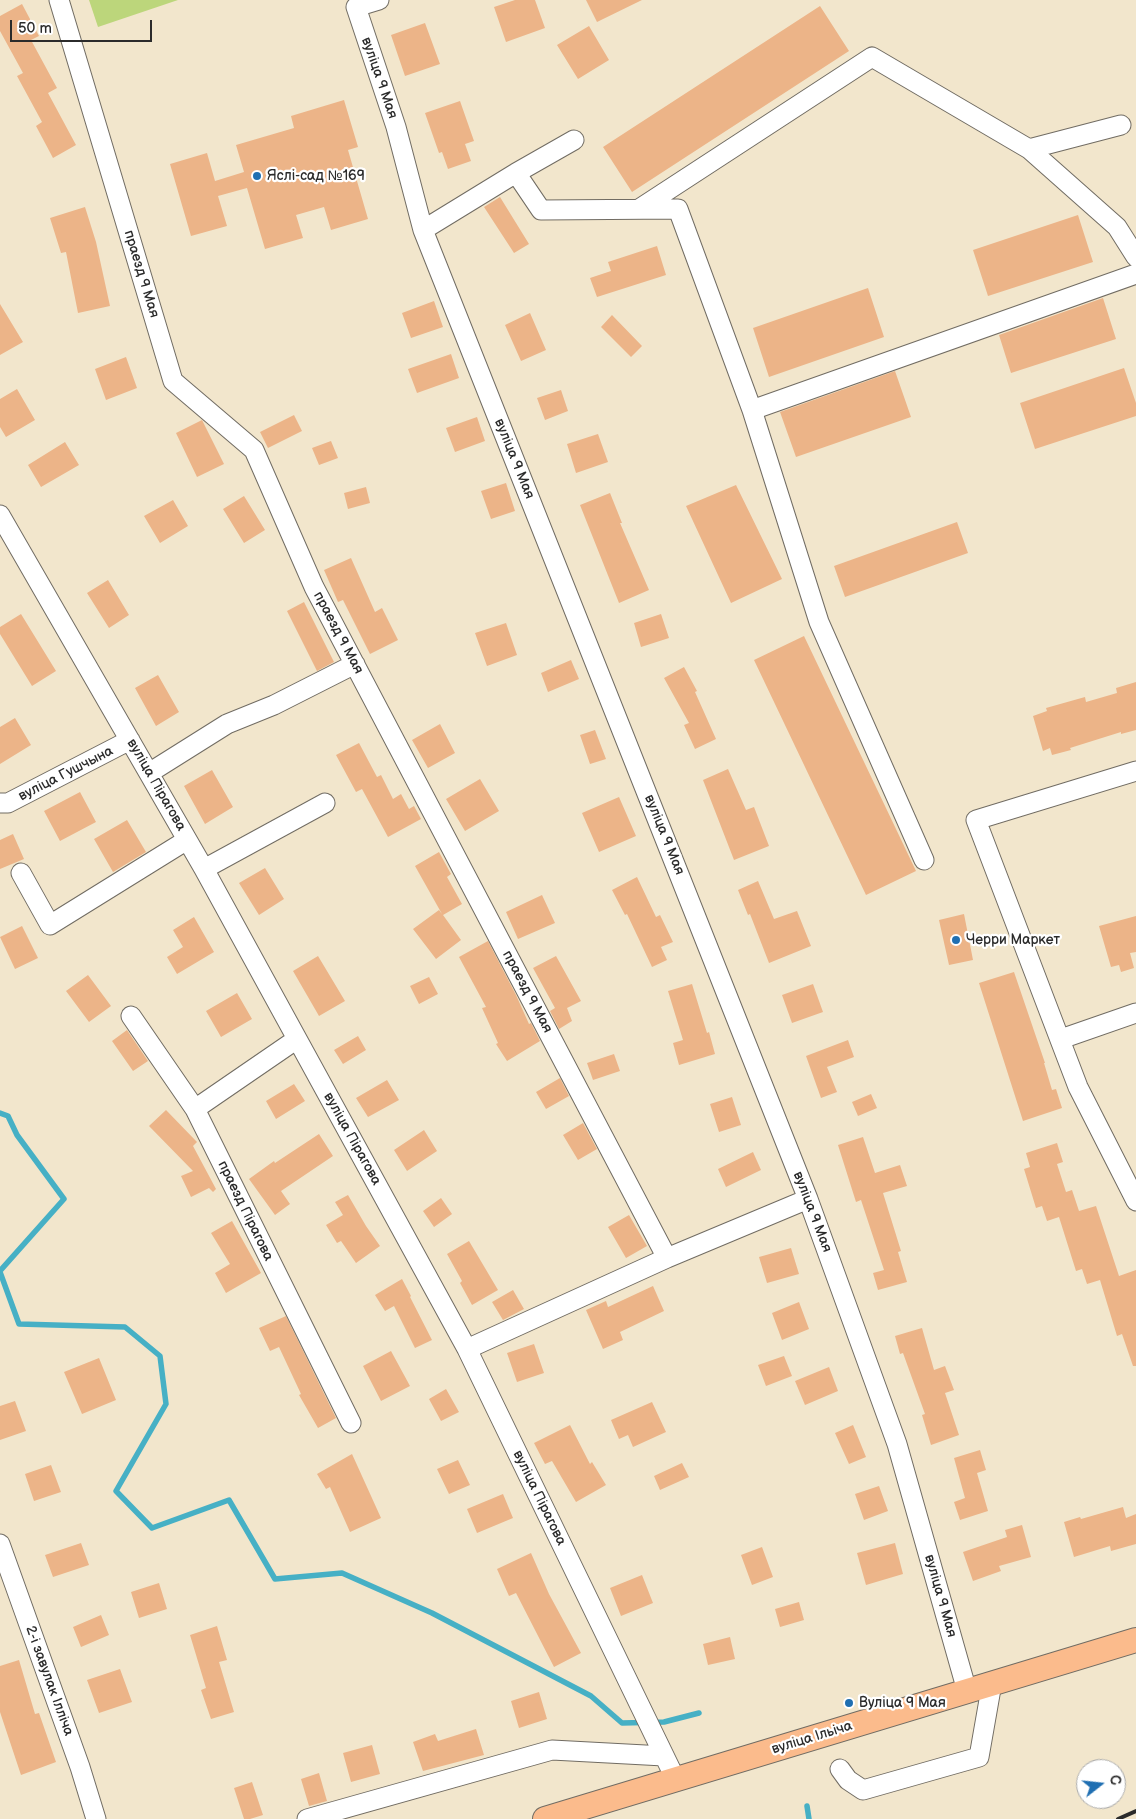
<!DOCTYPE html>
<html>
<head>
<meta charset="utf-8">
<style>
	body { margin:0 }
	#map { position:relative; width:1136px; height:1819px; overflow:hidden; background:#f2e6cc; font-family:"Balsamiq Sans",sans-serif }
	canvas { display:block }
	.north { position:absolute; left:1076px; top:1759px; width:50px; height:50px; box-sizing:border-box; background:#fff; border:1px solid #aaa; border-radius:50%; rotate:74deg; font-size:14px; font-weight:700; line-height:20px; text-align:center; color:#2b2b2b }
	.north::after { content:''; display:block; margin:auto; width:18px; height:22px; background:#1f6fb2; clip-path:polygon(50% 0,100% 100%,50% 72%,0 100%) }
	.scale { position:absolute; left:10px; top:20px; width:142px; height:22px; box-sizing:border-box; border:2px solid #2b2b2b; border-top:0; padding-left:6px; font-size:15px; line-height:18px; white-space:nowrap; color:#2b2b2b; -webkit-text-stroke:4px #fff; paint-order:stroke }
</style>
</head>
<body>
<div id="map">
<canvas width="1136" height="1819"></canvas>
<div class="north">С</div>
<div class="scale">50 m</div>
</div>
<script>
const c = document.querySelector('canvas').getContext('2d');
c.lineJoin = 'round';
function fill(path, color) {
  c.fillStyle = color;
  c.fill(path, 'evenodd');
}
function toPath(rows) {
  const path = new Path2D();
  for (const r of rows) {
    path.moveTo(r[0], r[1]);
    for (let i = 2; i < r.length; i += 2) path.lineTo(r[i], r[i + 1]);
  }
  return path;
}
function strokePath(path, color, width, dash) {
  c.strokeStyle = color;
  c.lineWidth = width;
  c.lineCap = dash ? 'butt' : 'round';
  c.setLineDash(dash || []);
  c.stroke(path);
}
function write(font, color, halo, rows, align = 'center') {
  c.font = font + ' "Balsamiq Sans",sans-serif';
  c.lineWidth = 4.5;
  c.setLineDash([]);
  c.textBaseline = 'middle';
  c.strokeStyle = halo;
  c.fillStyle = color;
  for (const [text, x, y, turn = 0] of rows) {
    c.save();
    c.translate(x, y);
    c.rotate((+turn || 0) * Math.PI / 180);
    c.textAlign = isNaN(turn) ? turn : align;
    if (halo) c.strokeText(text, 0, 0);
    c.fillText(text, 0, 0);
    c.restore();
  }
}
const green = toPath([
	[89,0,178,0,98,27]
]);
const stream = toPath([
	[0,1113,8,1116,17,1135,64,1199,0,1271],
	[0,1272,19,1324,125,1327,160,1356,166,1404,116,1491,152,1528,229,1500,275,1579,342,1573,432,1613,591,1696,622,1723,664,1722,699,1713],
	[807,1806,809,1819]
]);
const building = toPath([
	[515,0,535,0,545,28,506,42,494,7],
	[586,0,642,0,597,22],
	[22,4,39,36,31,40,57,88,48,93,76,145,53,158,36,126,42,122,17,76,23,73,0,31,0,16],
	[820,6,849,51,632,192,603,147],
	[425,23,440,64,405,76,391,35],
	[589,26,609,60,578,79,557,45],
	[344,100,358,147,348,150,368,219,331,230,324,207,296,215,303,238,265,249,247,188,218,196,227,226,191,236,170,164,207,153,215,181,244,172,236,145,294,128,291,116],
	[460,101,474,141,465,144,471,161,448,169,442,152,439,153,425,113],
	[500,197,529,244,514,253,484,207],
	[85,207,96,242,110,306,78,313,66,252,61,253,50,218],
	[1078,215,1093,262,988,296,973,250],
	[657,246,666,275,597,297,590,278,611,271,608,262],
	[868,288,884,337,769,377,753,328],
	[1103,298,1116,339,1011,373,999,335],
	[434,301,443,327,411,338,402,313],
	[0,304,23,342,0,355],
	[530,313,546,350,521,361,505,325],
	[612,315,642,346,631,357,601,327],
	[451,354,459,378,417,393,408,369],
	[126,357,137,388,106,400,95,369],
	[1124,368,1136,403,1136,416,1035,449,1020,403],
	[895,371,911,417,796,457,780,412],
	[17,389,35,420,6,437,0,427,0,399],
	[561,390,568,411,545,420,537,398],
	[294,415,302,431,268,448,260,432],
	[477,417,485,441,455,452,446,428],
	[202,420,224,464,197,477,176,433],
	[598,434,608,462,576,473,567,444],
	[331,441,338,458,319,465,312,448],
	[65,442,79,465,41,487,28,465],
	[506,483,515,511,491,519,481,491],
	[736,485,782,579,731,603,686,506],
	[366,487,370,503,348,509,344,493],
	[610,493,622,523,620,523,649,590,619,603,580,505],
	[244,496,265,530,244,543,223,509],
	[173,500,188,526,160,543,144,516],
	[957,522,968,553,845,597,834,566],
	[351,558,375,612,382,608,398,640,370,654,343,600,338,602,324,570],
	[108,580,129,615,109,628,87,593],
	[304,602,334,662,317,671,287,611],
	[21,614,56,671,32,686,0,634,0,627],
	[661,614,669,638,641,647,634,623],
	[506,623,517,655,487,666,475,633],
	[804,636,916,871,866,895,754,660],
	[571,660,579,679,548,692,541,673],
	[684,667,697,691,695,692,716,739,695,749,684,725,689,723,664,678],
	[158,675,179,712,156,726,135,688],
	[1136,682,1136,730,1121,734,1121,732,1070,748,1071,750,1052,755,1050,748,1043,751,1033,716,1047,711,1046,708,1085,697,1086,702,1117,693,1116,688],
	[15,718,31,745,0,764,0,727],
	[440,724,455,753,428,768,412,740],
	[595,730,606,759,590,764,580,735],
	[359,743,377,777,381,775,393,799,401,794,409,809,414,806,421,819,388,837,362,789,356,792,336,755],
	[728,769,746,810,754,807,769,846,734,860,703,780],
	[212,770,233,807,205,824,184,786],
	[480,779,499,811,465,831,446,799],
	[80,792,96,822,60,841,44,811],
	[619,797,636,836,599,852,582,813],
	[127,820,146,852,113,872,94,839],
	[13,834,24,859,0,869,0,840],
	[439,852,451,874,447,877,462,904,443,915,461,940,436,959,413,929,439,910,442,914,415,866],
	[265,868,284,899,259,915,239,883],
	[637,877,656,917,660,915,673,942,661,947,667,960,652,967,627,914,625,915,612,890],
	[758,881,774,919,797,911,811,946,769,963,750,914,748,915,738,890],
	[542,895,555,923,518,939,506,912],
	[964,914,973,960,949,965,939,920],
	[1136,916,1136,952,1130,953,1134,968,1121,972,1119,965,1111,967,1099,926],
	[194,917,214,952,177,974,167,957,183,947,173,930],
	[22,926,38,958,15,969,0,937],
	[488,941,516,995,529,1024,531,1023,540,1041,507,1061,496,1044,498,1043,482,1008,486,1007,459,957],
	[318,956,345,1001,319,1016,293,971],
	[556,956,581,1001,567,1008,572,1021,559,1029,550,1011,555,1008,533,968],
	[1014,972,1045,1063,1044,1063,1052,1090,1056,1089,1062,1108,1023,1121,979,983],
	[88,975,111,1006,89,1022,66,991],
	[429,977,438,994,419,1004,410,986],
	[692,984,707,1033,709,1032,715,1054,679,1065,673,1043,683,1040,668,991],
	[813,984,823,1012,792,1023,782,995],
	[237,993,252,1019,221,1037,206,1011],
	[127,1030,148,1061,133,1071,112,1041],
	[358,1036,366,1050,343,1064,334,1050],
	[848,1040,854,1057,827,1067,837,1092,821,1098,806,1056],
	[614,1054,620,1071,593,1080,587,1063],
	[560,1078,569,1096,546,1109,536,1092],
	[387,1080,399,1100,368,1117,356,1098],
	[294,1084,305,1101,276,1119,266,1101],
	[871,1094,877,1108,858,1116,852,1102],
	[732,1097,741,1125,719,1132,710,1104],
	[166,1110,197,1142,193,1146,216,1189,213,1192,209,1188,191,1197,181,1176,193,1171,149,1126],
	[583,1123,597,1149,578,1160,563,1135],
	[424,1130,437,1151,407,1171,394,1150],
	[319,1134,333,1156,281,1191,290,1204,275,1215,249,1179,274,1161,275,1163],
	[863,1137,875,1173,900,1165,907,1186,883,1193,901,1251,898,1252,907,1282,878,1290,873,1273,884,1270,861,1200,856,1202,838,1145],
	[1057,1143,1063,1162,1057,1164,1066,1192,1072,1190,1079,1211,1096,1206,1119,1276,1136,1270,1136,1366,1133,1366,1122,1334,1117,1336,1100,1280,1087,1284,1082,1269,1076,1271,1059,1217,1047,1221,1042,1206,1036,1208,1024,1169,1030,1167,1026,1153],
	[753,1152,761,1170,726,1187,718,1169],
	[348,1195,366,1226,380,1246,356,1263,341,1241,337,1243,326,1225,343,1215,335,1202],
	[441,1198,452,1214,434,1227,423,1211],
	[629,1215,647,1246,626,1258,608,1227],
	[232,1221,261,1273,226,1293,215,1273,230,1264,211,1233],
	[469,1241,498,1290,472,1305,460,1283,462,1281,447,1254],
	[791,1248,799,1274,767,1283,759,1257],
	[402,1279,411,1296,410,1297,432,1340,415,1348,394,1306,385,1311,375,1295],
	[653,1286,664,1311,620,1332,623,1340,603,1349,586,1310,606,1301,608,1307],
	[513,1290,524,1309,503,1320,492,1302],
	[799,1302,809,1329,782,1340,772,1313],
	[286,1316,336,1418,318,1428,299,1395,301,1394,279,1347,270,1351,259,1328],
	[922,1328,934,1370,945,1366,954,1390,945,1393,959,1435,931,1445,922,1415,925,1414,903,1353,900,1354,895,1336],
	[534,1344,544,1373,517,1382,507,1353],
	[391,1351,410,1386,381,1401,363,1366],
	[784,1356,792,1376,766,1386,758,1365],
	[99,1358,116,1400,82,1414,64,1372],
	[829,1367,838,1391,805,1405,795,1381],
	[446,1389,459,1412,441,1421,429,1399],
	[15,1401,26,1431,0,1440,0,1406],
	[652,1402,666,1432,633,1447,628,1435,619,1439,611,1420],
	[570,1425,590,1464,592,1462,606,1485,576,1502,552,1461,545,1464,534,1443],
	[853,1425,866,1457,849,1464,835,1433],
	[980,1450,986,1470,977,1473,988,1511,960,1520,954,1502,965,1498,954,1458],
	[352,1454,381,1518,350,1532,330,1487,326,1489,317,1474],
	[458,1460,470,1485,449,1494,437,1469],
	[682,1463,689,1477,660,1490,654,1476],
	[51,1465,61,1492,34,1501,25,1474],
	[879,1486,888,1511,864,1520,855,1494],
	[503,1494,513,1518,477,1533,467,1509],
	[1123,1507,1126,1518,1136,1514,1136,1544,1111,1551,1110,1546,1074,1557,1064,1522,1080,1517,1081,1519],
	[1022,1525,1031,1557,999,1566,1001,1571,973,1581,963,1552,1007,1537,1005,1530],
	[81,1543,89,1565,53,1577,45,1555],
	[895,1543,903,1574,866,1585,857,1553],
	[762,1547,773,1577,752,1585,741,1555],
	[531,1553,549,1594,581,1653,554,1667,516,1593,509,1596,497,1569],
	[642,1575,653,1603,621,1616,610,1588],
	[159,1583,167,1609,139,1618,131,1592],
	[799,1602,804,1620,780,1627,775,1609],
	[101,1615,109,1635,81,1647,73,1627],
	[217,1626,227,1660,219,1662,234,1712,211,1719,201,1690,206,1688,190,1635],
	[730,1637,735,1659,708,1665,703,1644],
	[19,1660,35,1714,39,1713,56,1762,21,1775,0,1712,0,1666],
	[120,1669,132,1702,99,1713,87,1680],
	[539,1692,547,1719,519,1728,511,1701],
	[476,1729,484,1755,423,1771,413,1742,435,1734,438,1741],
	[372,1745,380,1774,351,1782,343,1753],
	[319,1773,327,1801,309,1806,301,1779],
	[252,1782,263,1815,250,1819,244,1819,234,1788]
]);
const minor = toPath([
	[59,0,173,381,254,450,314,587,667,1258],
	[379,0,356,7,396,127,423,230,808,1199,897,1444,967,1691],
	[1121,125,1029,149,1117,227,1136,257],
	[516,173,574,140],
	[639,209,872,57,1029,149],
	[423,230,516,173,541,210,678,209,752,410,819,622,924,860],
	[752,410,1136,274],
	[0,515,204,869,467,1349,675,1778],
	[1136,771,976,820,1078,1087,1136,1201],
	[149,773,227,724,274,705,355,664],
	[0,803,8,803,130,740],
	[204,869,325,803],
	[21,873,50,925,187,840],
	[131,1016,195,1109],
	[297,1039,195,1109,351,1423],
	[1061,1039,1136,1013],
	[467,1349,667,1258,808,1199],
	[0,1544,80,1767,96,1819],
	[840,1769,848,1780,863,1790,979,1757,992,1683],
	[307,1819,552,1750,664,1756]
]);
const major = toPath([
	[545,1819,1136,1640]
]);
const rail = toPath([
	[1118,1819,1136,1811]
]);
const markers = [
	[257,176,5,"#1f6fb2"],
	[956,940,5,"#1f6fb2"],
	[849,1703,5,"#1f6fb2"]
];
const streetNames = [
	["вуліца 9 Мая",379,78,71],
	["праезд 9 Мая",141,274,73],
	["вуліца 9 Мая",514,459,68],
	["праезд 9 Мая",338,633,62],
	["вуліца Гушчына",66,774,-27],
	["вуліца Пірагова",156,785,60],
	["вуліца 9 Мая",664,835,68],
	["праезд 9 Мая",527,992,62],
	["вуліца Пірагова",352,1139,61],
	["праезд Пірагова",245,1211,64],
	["вуліца 9 Мая",812,1212,69],
	["вуліца Пірагова",539,1498,64],
	["вуліца 9 Мая",940,1596,74],
	["2-і завулак Ілліча",49,1681,70],
	["вуліца Ільіча",812,1738,-17]
];
const poiNames = [
	["Яслі-сад №169",267,176],
	["Черри Маркет",966,940],
	["Вуліца 9 Мая",859,1703]
];
fill(green, '#bcd67b');
strokePath(stream, '#46b0c5', 5.5);
fill(building, '#ecb488');
strokePath(minor, '#716c63', 21);
strokePath(major, '#716c63', 26);
strokePath(minor, '#fff', 19);
strokePath(major, '#fbbb8c', 24);
strokePath(rail, '#2b2b2b', 4);
for (const [x, y, r, color] of markers) {
  const dot = new Path2D();
  dot.arc(x, y, r, 0, 2 * Math.PI);
  c.fillStyle = color;
  c.fill(dot);
  strokePath(dot, '#fff', 2);
}
write('14px', '#2b2b2b', '#fff', streetNames);
write('14px', '#2b2b2b', '#fff', poiNames, 'left');
</script>
</body>
</html>
